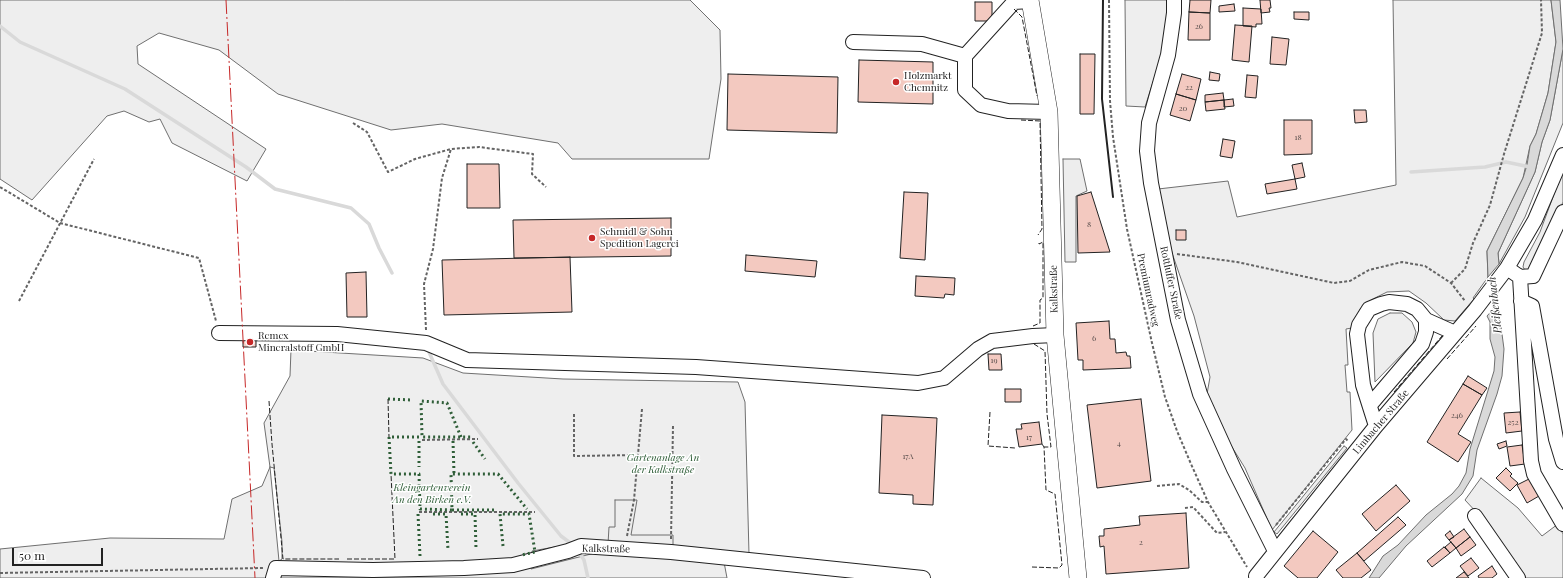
<!DOCTYPE html>
<html>
<head>
<meta charset="utf-8">
<style>
	body { margin:0 }
	#map { position:relative; width:1563px; height:578px; overflow:hidden; background:#fff; font-family:"Playfair Display",serif }
	canvas { display:block }
	.scale { position:absolute; left:12px; top:548px; width:91px; height:18px; box-sizing:border-box; border:2px solid #222; border-top:0; padding-left:5px; font-size:12px; line-height:14px; white-space:nowrap; color:#222; -webkit-text-stroke:3px #fff; paint-order:stroke }
</style>
</head>
<body>
<div id="map">
<canvas width="1563" height="578"></canvas>
<div class="scale">50 m</div>
</div>
<script>
const c = document.querySelector('canvas').getContext('2d');
c.lineJoin = 'round';
function fill(path, color) {
  c.fillStyle = color;
  c.fill(path, 'evenodd');
}
function toPath(rows) {
  const path = new Path2D();
  for (const r of rows) {
    path.moveTo(r[0], r[1]);
    for (let i = 2; i < r.length; i += 2) path.lineTo(r[i], r[i + 1]);
  }
  return path;
}
function strokePath(path, color, width, dash) {
  c.strokeStyle = color;
  c.lineWidth = width;
  c.lineCap = dash ? 'butt' : 'round';
  c.setLineDash(dash || []);
  c.stroke(path);
}
function write(font, color, halo, rows, align = 'center') {
  c.font = font + ' "Playfair Display",serif';
  c.lineWidth = 3;
  c.setLineDash([]);
  c.textBaseline = 'middle';
  c.strokeStyle = halo;
  c.fillStyle = color;
  for (const [text, x, y, turn = 0] of rows) {
    c.save();
    c.translate(x, y);
    c.rotate((+turn || 0) * Math.PI / 180);
    c.textAlign = isNaN(turn) ? turn : align;
    if (halo) c.strokeText(text, 0, 0);
    c.fillText(text, 0, 0);
    c.restore();
  }
}
const green = toPath([
	[0,0,690,0,720,30,721,79,709,159,572,159,558,143,442,124,391,130,278,94,219,50,159,33,137,46,138,64,266,149,247,181,172,143,160,119,149,122,124,111,107,116,32,200,0,179,0,0],
	[1125,0,1168,0,1168,13,1162,54,1145,107,1126,106,1125,0],
	[1393,0,1551,0,1556,42,1548,93,1536,134,1530,146,1523,178,1487,251,1488,277,1473,298,1474,299,1455,321,1444,320,1426,303,1409,291,1387,292,1371,300,1361,308,1353,322,1352,328,1346,329,1348,365,1345,365,1347,392,1350,392,1352,430,1272,530,1245,468,1222,431,1207,394,1210,377,1194,316,1172,253,1158,189,1228,181,1237,217,1396,185,1393,0],
	[1563,49,1563,123,1525,217,1499,264,1498,253,1535,172,1542,142,1550,120,1563,49],
	[1563,170,1563,202,1545,243,1528,272,1525,270,1523,267,1524,262,1540,232,1563,170],
	[1390,313,1402,313,1412,322,1416,332,1413,343,1375,382,1373,333,1378,319,1390,313],
	[291,350,423,358,463,373,563,379,738,382,745,402,749,554,566,545,532,551,531,569,595,553,724,562,727,578,0,578,0,549,110,538,224,539,232,499,262,486,270,467,264,423,290,376,291,350],
	[270,467,274,468,282,542,282,559,279,561,270,467],
	[1344,446,1347,448,1277,534,1274,532,1344,446],
	[1481,478,1518,508,1542,536,1558,524,1563,534,1563,578,1524,578,1478,514,1465,500,1481,478]
]);
const parking = toPath([
	[1063,159,1080,159,1087,191,1076,196,1076,262,1065,262,1063,159],
	[615,500,637,500,631,535,673,535,673,548,608,544,609,527,615,527,615,500]
]);
const water = toPath([
	[1551,0,1560,0,1563,49,1550,120,1542,142,1535,172,1498,253,1499,264,1488,277,1487,251,1523,178,1527,165,1530,146,1536,134,1548,93,1556,42,1551,0],
	[1498,304,1504,349,1502,376,1497,394,1477,450,1473,476,1462,494,1406,546,1379,578,1369,578,1383,556,1398,545,1426,515,1452,494,1459,486,1466,473,1470,449,1494,371,1495,357,1490,339,1490,322,1487,316,1498,304]
]);
const stream = toPath([
	[0,26,20,42,125,89,246,167,275,189,351,208,369,224,379,248,392,273],
	[1411,172,1485,167,1506,162,1530,167],
	[1493,294,1494,311],
	[429,352,443,384,518,483,561,536,573,545],
	[578,551,584,560,588,578]
]);
const building = toPath([
	[1190,0,1211,0,1210,13,1189,12,1190,0],
	[1260,0,1270,0,1271,8,1269,8,1270,12,1261,13,1260,0],
	[975,2,992,2,992,21,975,21,975,2],
	[1234,4,1235,11,1219,12,1219,6,1234,4],
	[1243,8,1261,9,1262,24,1256,24,1256,27,1243,26,1243,8],
	[1189,12,1210,13,1210,40,1188,40,1189,12],
	[1294,12,1309,12,1309,20,1294,19,1294,12],
	[1235,25,1252,26,1249,62,1232,60,1235,25],
	[1272,37,1289,39,1286,65,1270,64,1272,37],
	[1080,54,1095,54,1094,114,1080,114,1080,54],
	[859,60,933,62,933,104,858,102,859,60],
	[1210,72,1220,74,1219,81,1209,80,1210,72],
	[728,74,838,77,837,133,727,130,728,74],
	[1182,74,1201,79,1196,100,1176,94,1182,74],
	[1247,75,1258,76,1256,98,1245,97,1247,75],
	[1223,93,1224,100,1205,102,1205,95,1223,93],
	[1176,94,1196,100,1190,121,1170,115,1176,94],
	[1233,99,1234,106,1224,107,1224,100,1233,99],
	[1224,100,1225,109,1206,111,1205,102,1224,100],
	[1354,110,1366,110,1367,122,1355,123,1354,110],
	[1284,120,1312,120,1312,154,1284,155,1284,120],
	[1223,139,1235,141,1232,158,1220,156,1223,139],
	[1302,163,1305,177,1295,179,1292,165,1302,163],
	[467,164,499,164,500,208,467,208,467,164],
	[1295,179,1297,189,1267,194,1265,184,1295,179],
	[904,192,928,193,925,260,900,258,904,192],
	[1091,192,1110,252,1078,253,1077,196,1091,192],
	[671,218,671,256,514,258,513,220,671,218],
	[1176,230,1186,230,1186,240,1176,240,1176,230],
	[746,255,817,261,815,277,745,271,746,255],
	[570,257,572,312,444,315,442,260,570,257],
	[366,272,367,317,347,317,346,273,366,272],
	[916,276,955,278,954,295,945,294,944,298,915,296,916,276],
	[1109,321,1110,339,1115,339,1116,353,1126,352,1127,356,1130,356,1131,368,1083,370,1083,360,1078,360,1076,323,1109,321],
	[243,338,256,338,256,347,243,347,243,338],
	[988,354,1001,354,1002,370,989,370,988,354],
	[1468,376,1487,388,1482,395,1463,384,1468,376],
	[1463,384,1482,395,1458,434,1471,442,1458,462,1427,442,1463,384],
	[1005,389,1021,389,1021,402,1005,402,1005,389],
	[1141,399,1151,481,1097,488,1087,405,1141,399],
	[1520,412,1522,431,1506,433,1504,413,1520,412],
	[882,415,937,418,933,505,913,504,913,495,879,493,882,415],
	[1039,422,1042,444,1019,447,1016,429,1022,429,1021,424,1039,422],
	[1506,441,1507,446,1499,449,1497,444,1506,441],
	[1522,445,1525,464,1510,466,1507,447,1522,445],
	[1506,468,1512,474,1510,476,1518,483,1510,491,1496,478,1506,468],
	[1529,479,1539,496,1527,503,1517,485,1529,479],
	[1396,485,1410,501,1376,531,1362,514,1396,485],
	[1186,513,1189,568,1106,574,1104,546,1100,547,1099,536,1104,536,1104,529,1140,525,1139,516,1186,513],
	[1398,517,1406,525,1364,561,1357,553,1398,517],
	[1464,529,1470,537,1456,548,1449,540,1464,529],
	[1313,531,1338,552,1317,578,1298,578,1284,566,1313,531],
	[1450,531,1454,537,1449,540,1445,535,1450,531],
	[1470,537,1476,545,1461,556,1456,548,1470,537],
	[1451,542,1456,548,1450,553,1445,547,1451,542],
	[1444,547,1450,553,1432,567,1427,561,1444,547],
	[1357,553,1371,570,1361,578,1343,578,1336,570,1357,553],
	[1471,558,1479,568,1468,576,1460,566,1471,558],
	[1492,566,1497,574,1492,578,1479,578,1478,576,1492,566],
	[1464,572,1469,578,1456,578,1464,572]
]);
const path = toPath([
	[1109,0,1110,101,1113,137,1127,229,1152,343,1165,397,1177,431,1191,464,1208,502,1247,567],
	[353,123,367,132,388,172,415,159,451,149],
	[0,187,60,223,199,258,216,321],
	[1177,254,1237,262,1334,283,1350,281,1369,270,1402,262,1425,266,1451,283,1465,301],
	[1451,283,1465,269,1473,243,1490,205,1504,154,1542,33,1541,0],
	[19,301,94,159],
	[426,330,424,284,433,249,442,178,451,149,479,147,533,154,532,174,546,187],
	[574,414,574,456,638,455],
	[422,440,478,439],
	[1157,486,1179,484,1189,490,1202,502,1208,502],
	[1185,508,1193,507,1217,533,1225,532],
	[419,512,535,512],
	[1276,525,1346,439,1348,441],
	[627,536,634,500,642,409],
	[671,539,673,426],
	[0,573,263,568]
]);
const minor = toPath([
	[1174,0,1174,13,1168,55,1149,123,1147,151,1151,183,1178,320,1200,394,1234,469,1275,551],
	[1030,1,1014,2,965,56,965,90,981,105,1008,111,1049,112],
	[853,42,922,44,965,56],
	[1507,268,1520,277,1531,461,1534,474,1563,524],
	[1520,277,1533,276,1563,212],
	[1521,301,1532,306,1556,439,1563,462],
	[219,333,337,334,426,343,467,360,696,367,918,383,944,378,978,349,992,341,1033,336,1055,335],
	[1370,405,1422,344,1426,332,1426,320],
	[1376,426,1363,385,1357,334,1359,325,1369,309,1381,304,1389,302,1407,304,1417,309,1426,320,1455,333],
	[1475,516,1518,578],
	[1256,576,1376,426,1475,310,1507,268,1535,220,1563,155],
	[273,578,276,568,373,570,464,568,513,565,568,551,581,546,671,552,923,578]
]);
const major = toPath([
	[1030,0,1049,112,1055,335,1078,578]
]);
const hedge = toPath([
	[388,399,413,400],
	[419,437,389,437,391,474,419,474,420,509,452,510,451,474,498,474,527,509],
	[461,437,447,403,421,401,422,437,471,437],
	[419,441,419,467],
	[453,441,454,474],
	[473,442,485,459],
	[452,510,494,510],
	[418,514,420,556],
	[433,514,446,514,448,550],
	[461,514,475,514,476,549],
	[503,546,500,514,529,514,535,552,522,555]
]);
const fence = toPath([
	[1014,9,1022,17,1037,96],
	[1021,120,1040,121,1042,229,1038,235],
	[1033,326,1040,323,1040,300,1043,298,1043,242,1039,244,1039,243],
	[1034,344,1045,351,1047,414,1051,447,1044,447],
	[1447,359,1476,326],
	[1394,392,1442,336],
	[388,399,389,437],
	[269,401,272,444,283,559,339,559],
	[990,412,988,446,1015,448],
	[347,559,395,559,391,474],
	[1032,567,1059,568,1062,565,1055,494,1046,490,1044,447,1042,444]
]);
const wall = toPath([
	[1103,0,1102,99,1113,197]
]);
const power = toPath([
	[226,0,255,578]
]);
const markers = [
	[896,82,4,"#c62828"],
	[592,238,4,"#c62828"],
	[250,342,4,"#c62828"]
];
const numberNames = [
	["26",1199,26],
	["22",1189,87],
	["20",1183,108],
	["18",1298,137],
	["8",1089,224],
	["6",1094,338],
	["19",994,360],
	["246",1457,415],
	["252",1513,422],
	["17",1029,437],
	["4",1119,443],
	["17A",908,456],
	["2",1141,542]
];
const poiNames = [
	["Holzmarkt",904,76],
	["Chemnitz",904,88],
	["Schmidl & Sohn",600,232],
	["Spedition Lagerei",600,244],
	["Remex",258,336],
	["Mineralstoff GmbH",258,348]
];
const streetNames = [
	["Rottluffer Straße",1171,283,78],
	["Kalkstraße",1054,289,-91],
	["Premiumradweg",1148,290,78],
	["Limbacher Straße",1381,422,-50],
	["Kalkstraße",606,549,1]
];
const parkNames = [
	["Gartenanlage An",663,458],
	["der Kalkstraße",663,470],
	["Kleingartenverein",432,488],
	["An den Birken e.V.",432,500]
];
const waterNames = [
	["Pleißenbach",1495,305,-96]
];
fill(green, '#eee');
strokePath(green, '#6f6f6f', 1);
fill(parking, '#ededed');
strokePath(parking, '#6f6f6f', 1);
fill(water, '#d9d9d9');
strokePath(water, '#6f6f6f', 1);
strokePath(stream, '#d9d9d9', 3.5);
fill(building, '#f3c9c0');
strokePath(building, '#222', 1);
strokePath(minor, '#222', 16);
strokePath(major, '#222', 18);
strokePath(path, '#646464', 2, [3, 2]);
strokePath(minor, '#fff', 14);
strokePath(major, '#fff', 17);
strokePath(hedge, '#2f5e38', 3, [2, 3]);
strokePath(fence, '#222', 1, [5, 2]);
strokePath(wall, '#222', 2);
strokePath(power, '#c62828', 1, [14, 3, 2, 3]);
for (const [x, y, r, color] of markers) {
  const dot = new Path2D();
  dot.arc(x, y, r, 0, 2 * Math.PI);
  c.fillStyle = color;
  c.fill(dot);
  strokePath(dot, '#fff', 1.5);
}
write('8px', '#564c4a', null, numberNames);
write('10px', '#222', '#fff', poiNames, 'left');
write('10px', '#222', '#fff', streetNames);
write('italic 10px', '#2f5e38', '#fff', parkNames);
write('italic 11px', '#222', '#fff', waterNames);
</script>
</body>
</html>
